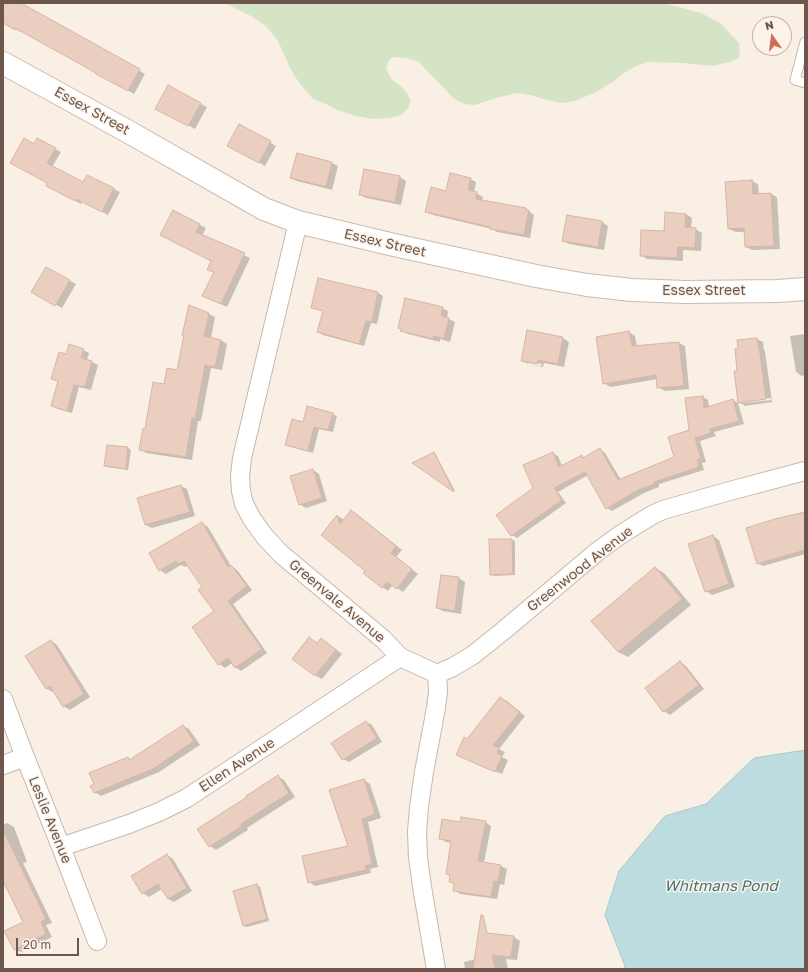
<!DOCTYPE html>
<html>
<head>
<meta charset="utf-8">
<style>
	body { margin:0 }
	#map { position:relative; width:808px; height:972px; overflow:hidden; background:#f9efe4; font-family:"Golos Text",sans-serif }
	canvas { display:block }
	.frame { position:absolute; inset:0; border:4px solid #6d574d; pointer-events:none }
	.north { position:absolute; left:752px; top:16px; width:40px; height:40px; box-sizing:border-box; background:#fcf4ea; border:1px solid #c3b5ab; border-radius:50%; rotate:346deg; font-size:11px; font-weight:700; line-height:16px; text-align:center; color:#6d574d }
	.north::after { content:''; display:block; margin:auto; width:14px; height:18px; background:#d26c5a; clip-path:polygon(50% 0,100% 100%,50% 72%,0 100%) }
	.scale { position:absolute; left:16px; top:938px; width:63px; height:18px; box-sizing:border-box; border:2px solid #6d574d; border-top:0; padding-left:5px; font-size:12px; line-height:14px; white-space:nowrap; color:#6d574d; -webkit-text-stroke:3px #fcf4ea; paint-order:stroke }
</style>
</head>
<body>
<div id="map">
<canvas width="808" height="972"></canvas>
<div class="frame"></div>
<div class="north">N</div>
<div class="scale">20 m</div>
</div>
<script>
const c = document.querySelector('canvas').getContext('2d');
c.lineJoin = 'round';
function fill(path, color) {
  c.fillStyle = color;
  c.fill(path, 'evenodd');
}
function toPath(rows) {
  const path = new Path2D();
  for (const r of rows) {
    path.moveTo(r[0], r[1]);
    for (let i = 2; i < r.length; i += 2) path.lineTo(r[i], r[i + 1]);
  }
  return path;
}
function strokePath(path, color, width, dash) {
  c.strokeStyle = color;
  c.lineWidth = width;
  c.lineCap = dash ? 'butt' : 'round';
  c.setLineDash(dash || []);
  c.stroke(path);
}
function write(font, color, halo, rows, align = 'center') {
  c.font = font + ' "Golos Text",sans-serif';
  c.lineWidth = 3;
  c.setLineDash([]);
  c.textBaseline = 'middle';
  c.strokeStyle = halo;
  c.fillStyle = color;
  for (const [text, x, y, turn = 0] of rows) {
    c.save();
    c.translate(x, y);
    c.rotate((+turn || 0) * Math.PI / 180);
    c.textAlign = isNaN(turn) ? turn : align;
    if (halo) c.strokeText(text, 0, 0);
    c.fillText(text, 0, 0);
    c.restore();
  }
}
const green = toPath([
	[225,3,663,3,701,13,720,23,739,43,740,54,738,58,732,61,713,66,683,63,647,62,636,66,624,73,614,81,596,92,575,101,562,103,547,100,531,95,517,93,496,98,475,105,465,104,454,99,419,62,407,58,394,57,389,60,386,69,392,80,401,86,407,93,411,101,408,108,402,115,389,118,373,119,356,116,337,110,326,104,313,99,298,81,291,70,278,41,266,26,251,16]
]);
const water = toPath([
	[805,750,805,969,624,969,625,966,605,915,619,871,665,816,706,804,754,758,805,750]
]);
const shadow = toPath([
	[3,3,19,3,145,74,134,94,22,31,21,32,3,22],
	[201,104,207,107,195,129,163,112],
	[239,125,276,146,265,166,228,145],
	[37,139,61,152,52,167,84,184,87,176,120,192,108,215,82,201,81,204,53,189,48,183,34,145],
	[297,154,332,163,338,166,332,190,297,181,291,178],
	[365,170,400,177,406,181,401,205,366,198,360,195],
	[470,179,476,182,474,192,483,197,482,201,526,209,534,215,530,238,497,232,492,229,433,215,426,212,447,192],
	[752,181,758,184,759,195,771,194,777,197,780,249,752,250,746,247,745,232,736,232,729,229],
	[173,211,206,228,202,236,250,258,227,307,210,299,214,273,208,269,213,261],
	[686,214,692,218,691,229,695,229,702,233,701,251,683,250,683,261,647,259,641,255,665,232],
	[602,222,608,226,604,250,569,244,563,241],
	[47,268,76,284,62,308,33,292],
	[378,293,383,296,377,324,371,323,364,346,323,335,318,332,324,312,318,310,312,307],
	[442,308,448,311,447,318,455,322,450,342,440,339,440,342,408,334,402,331,402,330,399,328],
	[209,314,215,317,211,338,221,340,227,344,222,370,211,368,201,421,198,421,192,460,146,453,140,449,146,430,165,385,178,371,185,336],
	[528,331,563,338,569,342,564,367,544,363,543,367,528,364,522,361],
	[528,362,542,364,541,366,528,364],
	[629,332,635,336,637,347,679,343,685,346,689,389,665,391,658,387,658,379,610,387,604,383],
	[805,334,805,375,802,376,796,372,790,336],
	[757,339,763,342,764,350,765,351,772,402,745,406,739,402,738,372],
	[771,398,771,400,743,403,743,401],
	[83,350,89,353,87,360,92,362,98,365,91,390,79,387,72,413,58,409,52,406,58,382,53,378,67,355],
	[703,397,708,400,709,407,733,400,738,403,744,424,714,432,716,436,700,441,706,462,702,463,704,470,659,484,659,487,644,493,612,511,607,508,588,475,558,492,566,503,517,538,512,535,497,515,534,488,552,453,558,456,562,466,582,456,585,458,600,449,605,453,621,480,676,458,690,431],
	[332,414,337,416,333,432,319,429,313,453,291,447,286,445,303,423],
	[108,446,128,448,131,450,128,470,108,467,105,466],
	[434,453,436,455,455,491,414,463],
	[313,470,319,474,327,501,306,508,299,504],
	[181,486,187,489,195,516,152,528,146,525,138,499],
	[352,512,358,515,402,550,396,557,418,574,403,592,393,585,388,591,382,587,366,571,322,534,338,516,343,519,344,521],
	[805,513,805,554,763,566,757,563],
	[202,523,208,527,231,566,237,570,252,590,233,604,267,653,241,671,235,667,232,663,225,668,219,664,193,627,216,611,203,587,188,565,185,567,181,565,166,574,160,570],
	[713,536,719,540,735,587,712,595,706,591],
	[490,540,512,540,515,541,515,575,494,576,491,574],
	[656,568,665,574,691,605,628,657,618,652],
	[442,576,459,578,465,582,461,614,443,611,437,608],
	[322,639,328,643,342,654,322,679,316,676,293,658,318,644],
	[51,641,57,645,90,697,70,710,63,706,54,691,52,692,46,688],
	[680,662,686,666,704,689,670,715,664,711,646,688],
	[501,698,507,701,525,716,499,749,505,752,502,757,508,760,502,774,463,758,467,740],
	[366,722,372,725,382,742,349,762,343,759],
	[183,726,189,729,200,745,159,772,101,796,95,792,128,758,132,760],
	[278,777,284,780,295,797,247,828,248,830,216,850,210,846],
	[364,780,370,784,381,818,368,822,378,867,370,869,371,873,315,886,309,882,349,846],
	[485,822,491,826,484,863,501,866,507,869,504,885,500,884,497,899,460,894,454,890,455,885,450,882,451,876,447,874,452,843,446,842,440,838,461,824],
	[7,823,14,827,27,862,23,863,52,923,46,925,52,937,21,952,14,949,24,922,3,872,3,825],
	[167,855,173,859,192,891,174,902,168,899,162,889,149,897,143,893],
	[257,885,260,887,269,921,247,927,244,926],
	[514,937,520,941,517,960,506,959,508,969,465,969,464,962,476,959]
]);
const building = toPath([
	[3,3,21,3,140,69,128,91,96,74,96,73,15,28,15,30,3,23,3,3],
	[168,85,201,103,188,126,155,109,168,85],
	[239,124,271,141,259,163,227,146,239,124],
	[24,138,34,144,37,138,56,148,47,163,83,182,87,175,114,188,102,212,76,199,75,201,46,186,47,183,10,163,24,138],
	[297,153,332,162,326,187,290,178,297,153],
	[364,169,400,176,395,202,359,195,364,169],
	[450,173,471,178,468,190,477,192,476,199,526,208,526,210,529,210,524,235,490,229,490,227,425,212,431,187,446,191,450,173],
	[752,180,753,194,771,193,774,246,745,247,744,228,728,229,725,182,752,180],
	[173,210,200,224,196,232,245,253,221,304,202,296,214,272,207,270,211,261,160,235,173,210],
	[665,212,686,214,685,227,696,228,695,248,678,247,677,258,640,256,641,230,664,231,665,212],
	[567,215,602,221,598,247,562,241,567,215],
	[46,267,70,280,55,306,31,292,46,267],
	[318,278,378,292,372,322,366,321,359,344,317,332,323,311,311,308,318,278],
	[405,298,443,307,441,315,449,318,444,339,434,336,433,339,400,331,401,329,398,328,405,298],
	[189,305,209,313,204,336,221,340,215,367,205,365,195,419,192,418,186,457,139,450,143,428,145,429,153,382,164,384,167,368,177,370,184,335,182,335,189,305],
	[527,330,563,337,558,364,538,360,537,364,521,361,527,330],
	[629,331,632,346,679,342,684,386,657,388,656,375,603,384,596,337,629,331],
	[757,338,758,346,759,346,766,399,738,403,734,371,737,371,735,349,738,348,737,340,757,338],
	[69,344,84,349,81,358,92,361,85,387,74,385,67,411,51,406,58,381,51,379,59,352,66,354,69,344],
	[703,396,704,408,733,399,739,421,710,429,711,433,695,438,701,459,697,460,699,467,654,482,655,484,638,490,606,509,585,472,554,488,562,500,511,536,496,515,533,488,523,465,553,452,559,467,582,455,583,458,600,448,618,480,674,457,668,437,689,430,685,398,703,396],
	[307,406,333,413,328,430,314,427,308,451,285,445,292,419,303,422,307,406],
	[107,445,128,447,126,469,104,466,107,445],
	[434,452,454,492,412,463,434,452],
	[313,469,322,498,299,505,290,476,313,469],
	[181,485,190,512,145,525,137,498,181,485],
	[351,510,396,546,391,553,412,569,397,589,387,582,382,588,363,573,365,571,321,535,337,515,340,524,351,510],
	[805,512,805,550,757,564,746,528,775,519,805,512],
	[202,522,228,567,231,565,247,586,228,601,262,649,235,668,228,658,218,665,192,627,214,611,198,590,202,587,184,561,178,564,176,561,159,571,149,553,202,522],
	[713,535,729,584,705,592,688,544,713,535],
	[489,539,512,539,513,574,490,575,489,539],
	[655,567,682,599,618,652,591,621,655,567],
	[441,575,459,577,455,611,436,608,441,575],
	[309,637,317,643,321,638,336,650,315,676,292,659,309,637],
	[51,640,84,694,63,707,50,686,46,689,25,656,51,640],
	[680,661,699,685,663,712,645,688,680,661],
	[500,697,520,712,493,745,499,748,497,753,502,756,495,772,456,755,464,737,467,739,500,697],
	[366,721,377,738,342,760,331,743,366,721],
	[183,725,194,741,153,769,94,793,90,786,94,784,89,773,128,757,129,760,183,725],
	[278,775,289,793,241,824,242,826,209,847,197,829,247,797,246,796,278,775],
	[364,779,375,814,362,819,372,864,365,866,366,870,308,883,302,856,348,846,329,790,364,779],
	[461,817,486,821,478,861,501,865,498,882,494,881,491,897,453,891,454,883,449,882,450,875,446,874,451,841,439,839,442,819,460,822,461,817],
	[3,830,46,919,41,922,46,934,14,950,4,931,23,922,3,881,3,830],
	[167,854,187,888,168,899,158,884,142,894,131,876,167,854],
	[257,884,267,919,243,926,233,891,257,884],
	[481,915,483,915,487,933,514,936,511,957,492,955,495,969,473,969,481,915]
]);
const lane = toPath([
	[805,42,795,80,805,83]
]);
const street = toPath([
	[298,222,242,458,240,477,241,491,244,504,252,519,265,537,281,554,383,639,400,657,437,674,438,691,436,708,424,772,419,807,417,832,418,858,423,893,436,969],
	[437,674,453,667,473,655,503,631,598,551,620,535,652,515,663,510,726,492,805,471],
	[3,699,25,757,61,847,97,941],
	[3,765,25,757],
	[61,847,129,824,159,812,187,798,400,657]
]);
const secondary = toPath([
	[3,63,127,131,264,209,298,222,394,245,536,276,587,285,632,290,685,292,778,291,805,289]
]);
const streetNames = [
	["Essex Street",92,111,29],
	["Essex Street",385,243,13],
	["Essex Street",704,291],
	["Greenwood Avenue",580,569,-38],
	["Greenvale Avenue",337,601,40],
	["Ellen Avenue",237,765,-33],
	["Leslie Avenue",50,820,68]
];
const waterNames = [
	["Whitmans Pond",721,886]
];
fill(green, '#d4e4c5');
fill(water, '#bcdcdf');
strokePath(water, '#a3cccf', 1);
fill(shadow, '#0003');
fill(building, '#eacec0');
strokePath(building, '#dab4a2', 1);
strokePath(lane, '#c8b7ac', 11);
strokePath(street, '#c8b7ac', 20);
strokePath(secondary, '#cdb9ad', 24);
strokePath(lane, '#fff', 9);
strokePath(street, '#fff', 18);
strokePath(secondary, '#fff', 22);
write('14px', '#6d574d', '#fcf4ea', streetNames);
write('italic 15px', '#477377', '#fcf4ea', waterNames);
</script>
</body>
</html>
